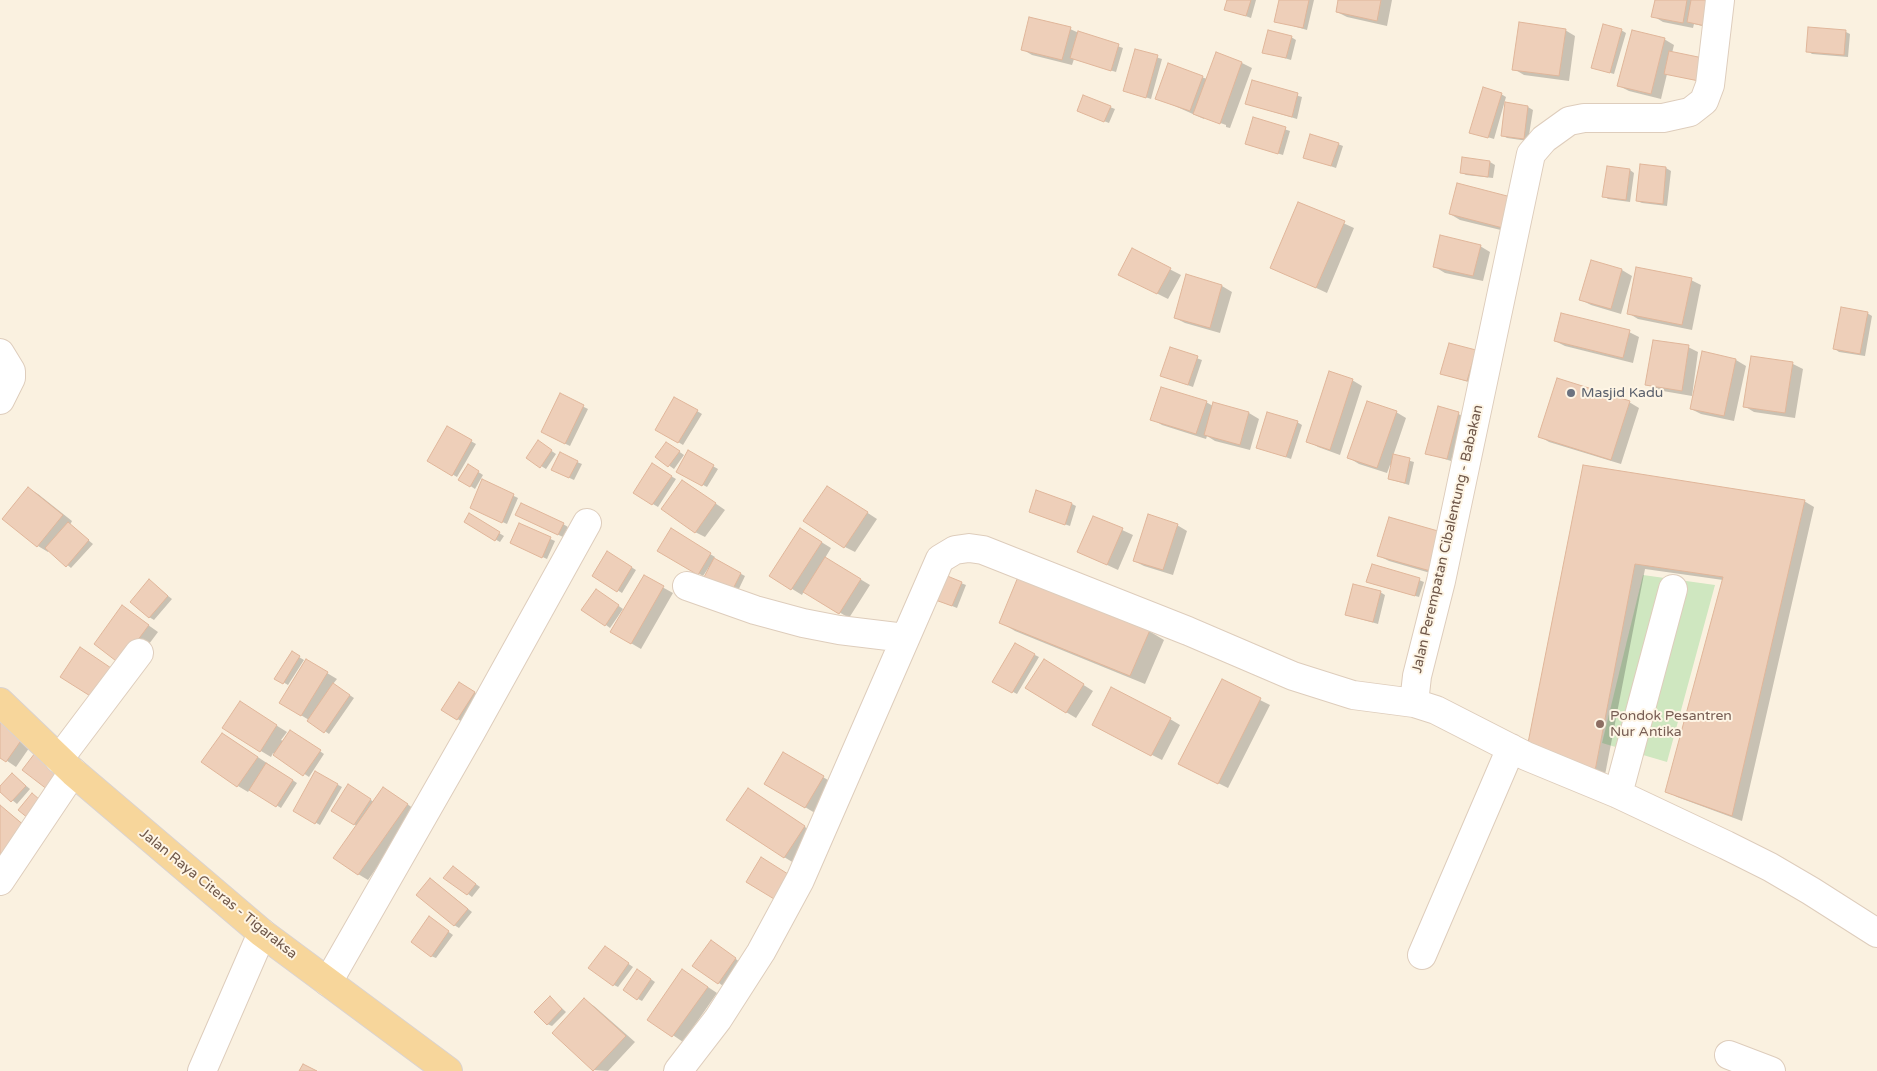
<!DOCTYPE html>
<html>
<head>
<meta charset="utf-8">
<style>
	body { margin:0 }
	canvas { display:block; background:#faf1e0 }
</style>
</head>
<body>
<canvas width="1877" height="1071"></canvas>
<script>
const c = document.querySelector('canvas').getContext('2d');
c.lineJoin = 'round';
function fill(path, color) {
  c.fillStyle = color;
  c.fill(path, 'evenodd');
}
function toPath(rows) {
  const path = new Path2D();
  for (const r of rows) {
    path.moveTo(r[0], r[1]);
    for (let i = 2; i < r.length; i += 2) path.lineTo(r[i], r[i + 1]);
  }
  return path;
}
function strokePath(path, color, width, dash) {
  c.strokeStyle = color;
  c.lineWidth = width;
  c.lineCap = dash ? 'butt' : 'round';
  c.setLineDash(dash || []);
  c.stroke(path);
}
function write(font, color, halo, rows, align = 'center') {
  c.font = font + ' "Varela Round",sans-serif';
  c.lineWidth = 4;
  c.setLineDash([]);
  c.textBaseline = 'middle';
  c.strokeStyle = halo;
  c.fillStyle = color;
  for (const [text, x, y, turn = 0] of rows) {
    c.save();
    c.translate(x, y);
    c.rotate((+turn || 0) * Math.PI / 180);
    c.textAlign = isNaN(turn) ? turn : align;
    if (halo) c.strokeText(text, 0, 0);
    c.fillText(text, 0, 0);
    c.restore();
  }
}
const green = toPath([
	[1643,575,1715,585,1667,762,1602,743]
]);
const shadow = toPath([
	[1229,0,1256,0,1251,18,1226,9],
	[1281,0,1314,0,1307,30,1276,21],
	[1339,0,1392,0,1387,26,1347,17,1337,12],
	[1656,0,1721,0,1715,29,1694,24,1693,28,1663,22,1653,16],
	[1070,29,1079,33,1123,48,1116,72,1074,59,1072,65,1032,55,1022,49],
	[1565,30,1575,36,1569,81,1524,75,1514,69],
	[1621,30,1626,33,1614,74,1593,68],
	[1846,32,1850,34,1848,57,1812,54,1808,51],
	[1291,37,1296,40,1291,60,1264,52],
	[1664,39,1674,45,1672,53,1703,82,1667,74,1661,99,1629,91,1619,86],
	[1136,51,1162,59,1151,99,1125,90],
	[1216,54,1242,63,1252,68,1230,128,1226,127,1226,125,1204,117,1204,119,1157,98,1169,65,1207,79],
	[1252,82,1302,97,1297,119,1247,104],
	[1501,94,1506,97,1494,139,1474,133],
	[1506,104,1528,107,1533,110,1528,141,1507,138,1502,135],
	[1110,107,1115,109,1109,123,1083,113],
	[1254,119,1290,131,1283,155,1247,144],
	[1338,144,1343,146,1336,168,1304,157],
	[1463,159,1490,162,1495,165,1493,178,1466,175,1461,172],
	[1641,165,1666,168,1671,171,1667,206,1642,203,1637,201],
	[1630,170,1634,173,1630,202,1608,199,1604,196],
	[1511,198,1513,233,1460,220,1450,214],
	[1299,203,1354,228,1327,293,1271,267],
	[1480,246,1490,252,1483,281,1445,273,1435,267],
	[1132,250,1181,275,1168,299,1130,280],
	[1622,270,1632,276,1621,314,1591,305,1581,300],
	[1187,276,1222,286,1232,292,1220,333,1185,323,1175,318],
	[1691,280,1701,285,1692,330,1638,319,1628,313],
	[1867,313,1872,316,1865,356,1839,352,1835,349],
	[1629,332,1639,337,1633,363,1565,346,1555,341],
	[1688,347,1698,352,1692,396,1657,390,1647,384],
	[1170,349,1202,360,1193,387,1161,376],
	[1475,352,1472,383,1442,374],
	[1736,360,1746,366,1734,421,1701,414,1691,409],
	[1793,364,1803,369,1795,418,1754,412,1744,406],
	[1352,380,1362,386,1340,455,1318,447,1308,441],
	[560,395,588,409,570,446,547,435],
	[675,398,702,414,683,445,657,429],
	[1206,402,1213,406,1214,403,1249,413,1259,419,1250,450,1215,441,1207,436,1206,439,1162,425,1152,419],
	[1629,402,1639,408,1621,464,1549,442,1539,436],
	[1439,408,1464,416,1451,461,1426,453],
	[1396,412,1406,418,1393,456,1414,462,1409,485,1389,479,1392,465,1390,465,1387,473,1359,464,1349,458],
	[1297,422,1302,425,1291,459,1258,447],
	[448,428,476,444,457,477,428,460],
	[543,445,556,454,546,469,528,458],
	[671,446,684,455,674,469,657,457],
	[688,452,718,469,707,487,677,471],
	[577,462,582,464,574,480,557,472],
	[468,465,483,475,475,489,460,479],
	[652,465,676,479,658,507,634,493],
	[1584,467,1804,501,1814,507,1742,821,1677,797,1667,791,1723,580,1645,569,1604,780,1539,753],
	[483,481,518,498,507,524,476,510],
	[692,487,725,510,705,537,695,532],
	[28,488,38,494,72,521,70,525,93,544,71,568,49,550,48,552,38,546,3,518],
	[837,493,877,519,855,552,845,547],
	[1072,504,1076,506,1070,526,1030,512],
	[469,515,504,536,500,542,465,522],
	[521,517,563,524,568,527,563,537],
	[1094,517,1133,535,1118,570,1079,552],
	[1390,518,1444,577,1389,561,1379,556],
	[519,525,555,541,547,559,516,545],
	[1177,525,1187,531,1173,575,1144,566,1134,561],
	[671,530,715,557,713,559,745,576,736,595,711,568,709,567,703,576,659,550],
	[810,535,831,548,825,558,870,585,849,618,804,591,802,595,771,576],
	[608,553,636,570,622,593,593,575],
	[644,577,673,593,641,649,612,632],
	[1419,580,1424,582,1419,597,1373,584],
	[961,583,966,585,957,608,937,600],
	[153,584,172,599,154,620,149,617],
	[1380,592,1385,595,1378,624,1346,615],
	[601,593,623,609,610,628,606,625],
	[123,607,158,632,131,668],
	[1000,622,1149,631,1164,640,1145,684,1015,631],
	[1015,645,1039,657,1017,694,994,682],
	[292,653,304,660,288,685,276,678],
	[307,661,337,679,333,684,354,698,329,734,309,720,281,703],
	[1054,666,1093,691,1076,718,1066,712],
	[1222,681,1270,705,1228,788,1190,769],
	[460,684,479,695,462,722,443,709],
	[250,709,287,732,281,740,283,741,295,734,324,754,309,777,273,753,271,757,261,751],
	[0,714,36,738,16,767,0,756],
	[1170,719,1180,725,1162,760,1103,730],
	[223,734,297,783,281,808,250,789,248,792,238,786,203,762],
	[784,754,833,783,815,813,766,784],
	[316,773,342,787,320,825,295,811],
	[12,774,30,789,17,804,0,790],
	[349,786,374,802,393,794,417,811,368,880,358,874,357,826,333,811],
	[758,796,814,833,794,863,784,857],
	[0,806,36,834,0,858],
	[458,871,480,887,472,897,468,894],
	[431,879,472,912,459,928,454,925],
	[434,921,453,935,436,958,431,956],
	[716,945,740,962,723,986,719,983],
	[609,950,633,967,618,987,614,985],
	[642,973,655,982,642,1001,638,999],
	[693,977,717,993,683,1042,649,1019],
	[550,997,566,1012,552,1026,547,1024],
	[584,1000,594,1006,635,1042,608,1071,594,1070]
]);
const building = toPath([
	[1227,0,1251,0,1246,16,1224,10,1227,0],
	[1279,0,1309,0,1303,28,1274,22,1279,0],
	[1338,0,1381,0,1377,21,1336,12,1338,0],
	[1655,0,1687,0,1683,23,1651,17,1655,0],
	[1691,0,1716,0,1710,27,1687,22,1691,0],
	[1029,17,1071,27,1062,60,1021,50,1029,17],
	[1519,22,1566,29,1559,76,1512,70,1519,22],
	[1603,24,1622,29,1610,73,1591,68,1603,24],
	[1808,27,1846,30,1844,55,1806,52,1808,27],
	[1268,30,1292,36,1286,58,1262,53,1268,30],
	[1632,30,1665,38,1651,94,1617,86,1632,30],
	[1078,31,1119,44,1111,71,1070,58,1078,31],
	[1135,49,1158,55,1146,98,1123,91,1135,49],
	[1669,51,1703,58,1699,81,1664,74,1669,51],
	[1216,52,1242,62,1220,124,1193,114,1216,52],
	[1168,63,1203,76,1190,111,1155,99,1168,63],
	[1252,80,1298,93,1292,117,1245,104,1252,80],
	[1483,87,1502,93,1488,138,1469,133,1483,87],
	[1083,95,1111,106,1104,122,1077,111,1083,95],
	[1505,102,1528,106,1524,139,1501,136,1505,102],
	[1253,117,1286,127,1278,154,1245,144,1253,117],
	[1310,134,1339,143,1331,166,1303,158,1310,134],
	[1462,157,1490,161,1488,177,1460,173,1462,157],
	[1640,164,1666,167,1663,204,1636,201,1640,164],
	[1607,166,1630,169,1626,200,1602,197,1607,166],
	[1457,183,1511,197,1503,228,1449,214,1457,183],
	[1298,202,1345,221,1316,288,1270,268,1298,202],
	[1440,235,1481,245,1473,276,1433,267,1440,235],
	[1132,248,1171,268,1157,294,1118,275,1132,248],
	[1591,260,1622,269,1611,309,1579,300,1591,260],
	[1636,267,1692,278,1682,325,1627,314,1636,267],
	[1186,274,1222,285,1210,328,1174,318,1186,274],
	[1841,307,1868,312,1860,354,1833,349,1841,307],
	[1561,313,1630,330,1623,358,1554,341,1561,313],
	[1653,340,1689,345,1682,391,1645,385,1653,340],
	[1449,343,1476,350,1467,381,1440,374,1449,343],
	[1170,347,1198,356,1188,385,1160,376,1170,347],
	[1702,351,1736,359,1724,416,1690,409,1702,351],
	[1751,356,1793,362,1785,413,1743,407,1751,356],
	[1329,371,1353,379,1330,450,1306,442,1329,371],
	[1557,378,1630,401,1611,460,1538,437,1557,378],
	[1161,387,1207,401,1196,434,1150,420,1161,387],
	[560,393,584,405,565,444,541,432,560,393],
	[674,397,698,410,678,443,655,430,674,397],
	[1367,401,1397,411,1377,468,1347,458,1367,401],
	[1213,402,1249,412,1240,445,1204,435,1213,402],
	[1438,406,1459,412,1447,459,1425,454,1438,406],
	[1267,412,1298,421,1286,457,1256,448,1267,412],
	[447,426,472,440,452,476,427,461,447,426],
	[538,440,552,450,540,468,526,458,538,440],
	[666,442,680,451,668,467,655,457,666,442],
	[688,450,714,465,702,486,676,472,688,450],
	[560,452,578,461,569,478,551,470,560,452],
	[1393,454,1410,458,1405,483,1388,479,1393,454],
	[652,463,672,476,652,505,633,493,652,463],
	[468,464,479,471,470,487,458,480,468,464],
	[1583,465,1805,500,1732,816,1665,792,1723,577,1635,564,1594,776,1527,748,1583,465],
	[482,479,514,494,502,523,470,508,482,479],
	[682,480,716,503,695,533,661,509,682,480],
	[827,486,868,512,844,548,803,521,827,486],
	[28,487,63,515,37,547,2,519,28,487],
	[1036,490,1072,503,1065,525,1029,512,1036,490],
	[521,503,564,523,558,535,515,515,521,503],
	[469,513,500,532,495,541,464,522,469,513],
	[1148,514,1178,524,1163,570,1133,561,1148,514],
	[1093,516,1123,528,1107,565,1077,552,1093,516],
	[1389,517,1445,533,1434,572,1377,556,1389,517],
	[68,522,89,540,66,567,45,548,68,522],
	[519,523,551,537,542,558,510,543,519,523],
	[671,528,711,553,698,575,657,551,671,528],
	[800,528,822,542,791,590,769,576,800,528],
	[607,551,632,567,617,592,592,576,607,551],
	[825,557,861,579,839,614,803,592,825,557],
	[714,558,741,573,731,593,703,579,714,558],
	[1372,564,1420,578,1415,596,1366,582,1372,564],
	[940,573,962,582,952,606,930,598,940,573],
	[644,575,664,586,631,644,610,632,644,575],
	[1018,577,1150,630,1130,676,999,623,1018,577],
	[149,579,168,596,149,618,130,602,149,579],
	[1353,584,1381,591,1373,622,1345,615,1353,584],
	[596,589,619,605,605,626,581,610,596,589],
	[122,605,149,625,120,664,94,644,122,605],
	[1015,643,1035,654,1012,693,992,682,1015,643],
	[80,647,114,670,95,699,60,677,80,647],
	[292,651,300,656,283,684,274,679,292,651],
	[306,659,328,672,301,716,279,703,306,659],
	[1044,659,1084,684,1066,713,1025,688,1044,659],
	[1222,679,1261,698,1218,784,1178,764,1222,679],
	[459,682,475,692,457,720,441,710,459,682],
	[333,683,350,695,324,733,307,721,333,683],
	[1111,687,1171,718,1151,756,1092,725,1111,687],
	[240,701,277,725,260,752,222,728,240,701],
	[0,713,27,732,6,762,0,758,0,713],
	[290,730,321,750,303,776,273,755,290,730],
	[222,733,258,757,237,787,201,762,222,733],
	[783,752,824,776,805,808,764,784,783,752],
	[35,753,65,777,52,793,22,770,35,753],
	[266,763,293,780,276,807,249,790,266,763],
	[315,771,338,784,315,824,293,811,315,771],
	[12,773,26,786,11,802,0,792,0,786,12,773],
	[348,784,371,799,354,825,331,811,348,784],
	[383,787,408,804,358,875,333,858,383,787],
	[748,788,805,826,784,858,726,820,748,788],
	[32,793,48,807,34,823,18,810,32,793],
	[0,805,26,827,0,859,0,805],
	[761,857,799,881,784,905,746,882,761,857],
	[453,866,476,884,467,895,443,878,453,866],
	[430,878,468,909,454,926,416,895,430,878],
	[429,916,449,931,431,957,411,942,429,916],
	[711,940,736,958,718,984,692,966,711,940],
	[605,946,629,963,613,986,588,968,605,946],
	[637,969,651,979,637,1000,623,990,637,969],
	[682,969,708,987,672,1037,647,1020,682,969],
	[550,996,562,1009,547,1025,534,1012,550,996],
	[584,998,626,1036,593,1071,552,1033,584,998],
	[303,1064,317,1071,299,1071,303,1064]
]);
const minor = toPath([
	[1720,0,1710,85,1704,101,1690,112,1663,118,1584,118,1569,121,1544,139,1531,154,1441,581,1417,676,1414,703,1436,710,1526,756,1618,794,1726,845,1770,867,1811,891,1877,933],
	[0,353,11,371,11,378,0,400],
	[687,586,755,610,803,623,839,630,905,638],
	[59,759,139,653],
	[1618,794,1673,589],
	[0,881,73,772],
	[1422,955,1511,748],
	[328,982,471,732,587,523],
	[1729,1055,1771,1071],
	[202,1071,262,933],
	[678,1071,718,1019,761,952,800,880,940,559,955,550,969,548,983,550,1188,631,1293,676,1353,695,1414,703]
]);
const major = toPath([
	[0,702,73,772,262,933,448,1071]
]);
const markers = [
	[1571,393,5,"#6b7280"],
	[1600,724,5,"#8d6e63"]
];
const worshipNames = [
	["Masjid Kadu",1581,393]
];
const streetNames = [
	["Jalan Perempatan Cibalentung - Babakan",1448,539,-77],
	["Jalan Raya Citeras - Tigaraksa",218,894,39]
];
const educationNames = [
	["Pondok Pesantren",1610,716],
	["Nur Antika",1610,732]
];
fill(green, '#cfe7c0');
fill(shadow, '#0003');
fill(building, '#eecfb9');
strokePath(building, '#e0b69a', 1);
strokePath(minor, '#decdbc', 30);
strokePath(major, '#dad3d0', 30);
strokePath(minor, '#fff', 28);
strokePath(major, '#f7d69b', 28);
for (const [x, y, r, color] of markers) {
  const dot = new Path2D();
  dot.arc(x, y, r, 0, 2 * Math.PI);
  c.fillStyle = color;
  c.fill(dot);
  strokePath(dot, '#fef5e5', 2);
}
write('14px', '#5b616d', '#fef5e5', worshipNames, 'left');
write('14px', '#6f5749', '#fef5e5', streetNames);
write('14px', '#785e54', '#fef5e5', educationNames, 'left');
</script>
</body>
</html>
